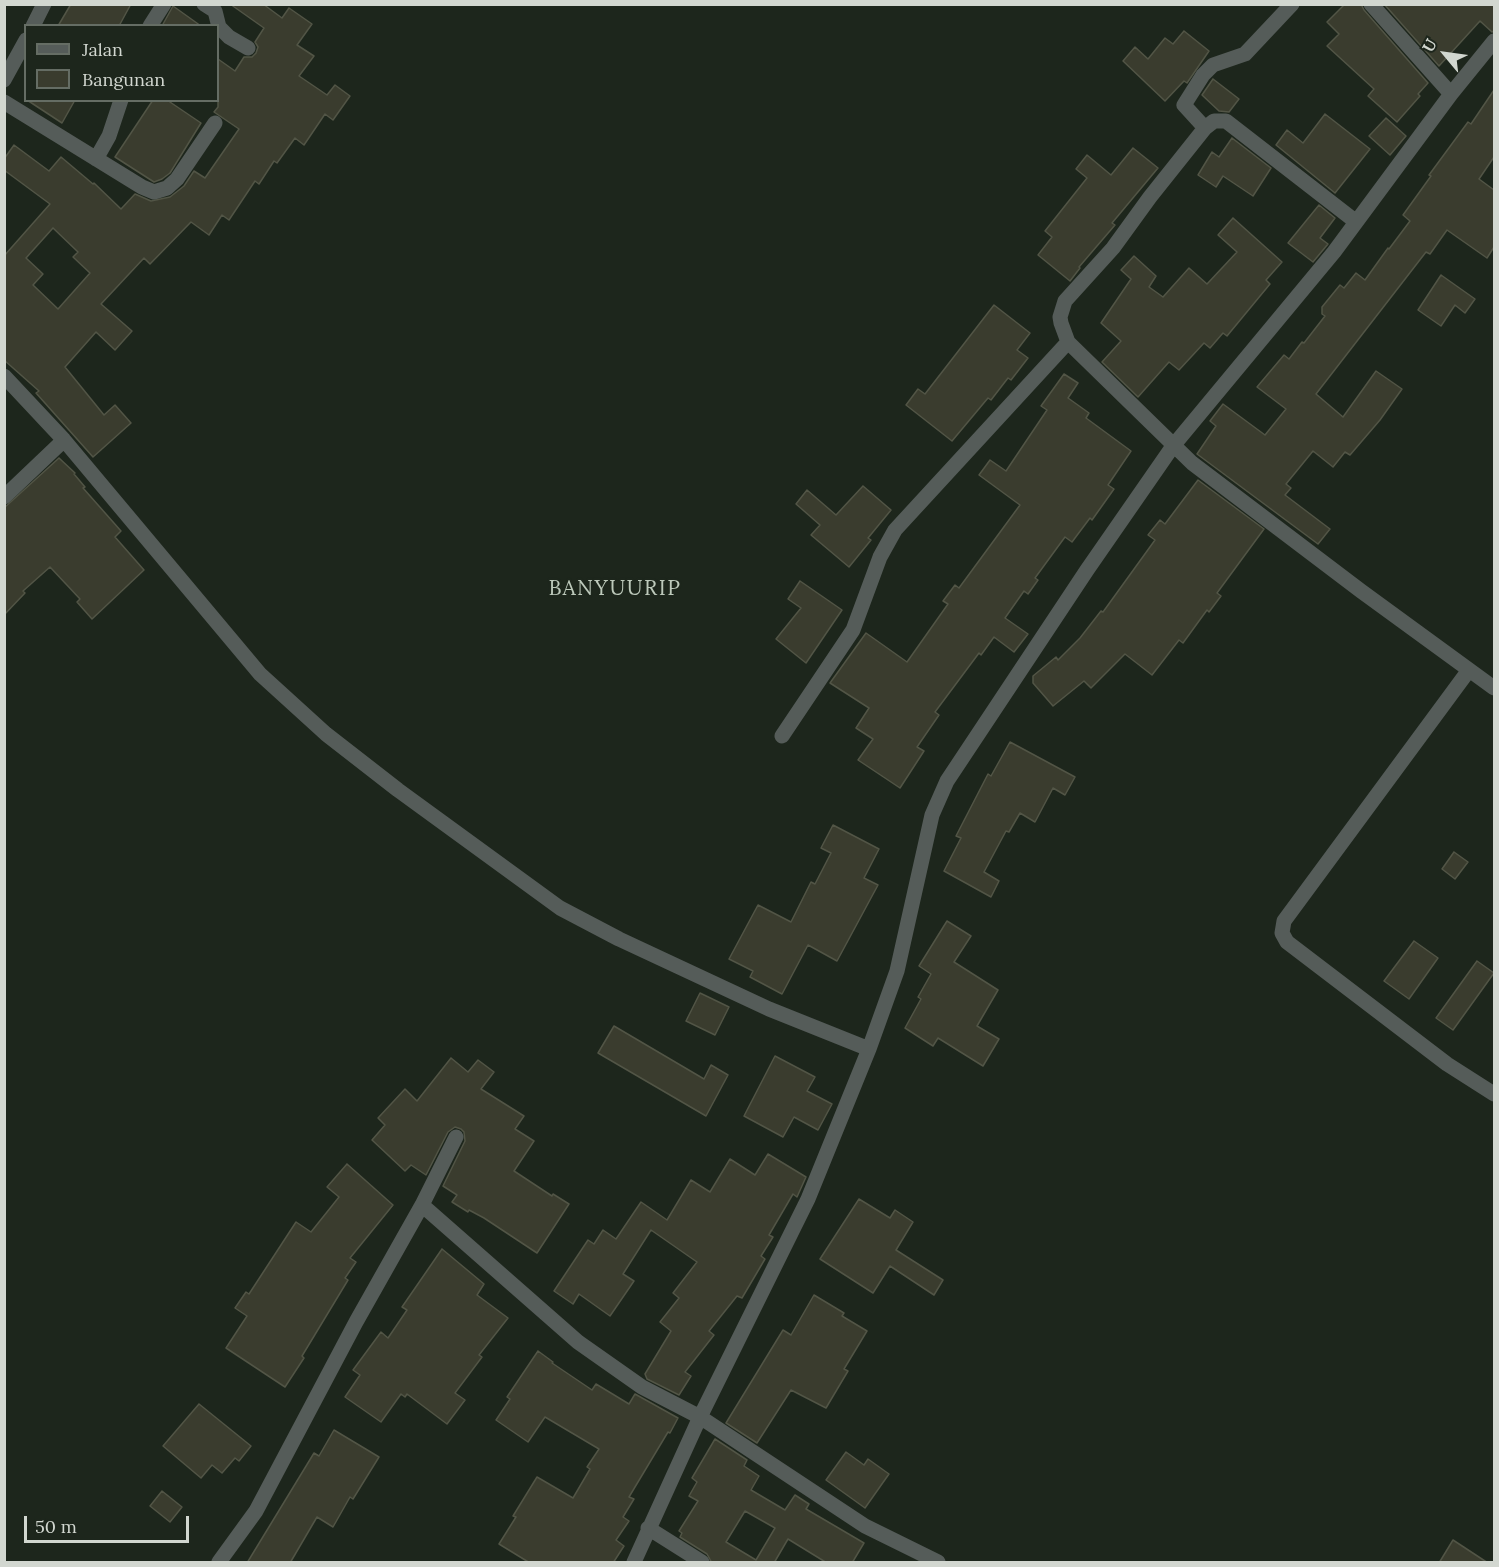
<!DOCTYPE html>
<html>
<head>
<meta charset="utf-8">
<style>
	body { margin:0 }
	#map { position:relative; width:1499px; height:1567px; overflow:hidden; background:#1d261c; font-family:Lora,serif }
	canvas { display:block }
	.frame { position:absolute; inset:0; border:6px solid #d2d7d0; pointer-events:none }
	.legend { position:absolute; left:24px; top:24px; width:195px; height:78px; box-sizing:border-box; background:#1d261c; border:2px solid #656d64; margin:0; padding:8px 10px; list-style:none; font-size:18px; color:#d2d7d0 }
	.legend li { display:flex; align-items:center; gap:12px; height:30px }
	.legend b { width:30px; border:2px solid #656d64 }
	.north { position:absolute; left:1415px; top:24px; width:60px; height:60px; -webkit-text-stroke:4px #1d261c; paint-order:stroke; rotate:299deg; font-size:16px; font-weight:700; line-height:24px; text-align:center; color:#d2d7d0 }
	.north::after { content:''; display:block; margin:auto; width:21px; height:27px; background:#d2d7d0; clip-path:polygon(50% 0,100% 100%,50% 72%,0 100%) }
	.scale { position:absolute; left:24px; top:1516px; width:165px; height:27px; box-sizing:border-box; border:3px solid #d2d7d0; border-top:0; padding-left:8px; font-size:18px; line-height:21px; white-space:nowrap; color:#d2d7d0; -webkit-text-stroke:4px #1d261c; paint-order:stroke }
</style>
</head>
<body>
<div id="map">
<canvas width="1499" height="1567"></canvas>
<div class="frame"></div>
<ul class="legend">
<li><b style="height:8px;background:#555c59"></b>Jalan</li>
<li><b style="height:16px;background:#3a3c2e"></b>Bangunan</li>
</ul>
<div class="north">U</div>
<div class="scale">50 m</div>
</div>
<script>
const c = document.querySelector('canvas').getContext('2d');
c.lineJoin = 'round';
function fill(path, color) {
  c.fillStyle = color;
  c.fill(path, 'evenodd');
}
function toPath(rows) {
  const path = new Path2D();
  for (const r of rows) {
    path.moveTo(r[0], r[1]);
    for (let i = 2; i < r.length; i += 2) path.lineTo(r[i], r[i + 1]);
  }
  return path;
}
function strokePath(path, color, width, dash) {
  c.strokeStyle = color;
  c.lineWidth = width;
  c.lineCap = dash ? 'butt' : 'round';
  c.setLineDash(dash || []);
  c.stroke(path);
}
function write(font, color, halo, rows, align = 'center') {
  c.font = font + ' Lora,serif';
  c.lineWidth = 4.5;
  c.setLineDash([]);
  c.textBaseline = 'middle';
  c.strokeStyle = halo;
  c.fillStyle = color;
  for (const [text, x, y, turn = 0] of rows) {
    c.save();
    c.translate(x, y);
    c.rotate((+turn || 0) * Math.PI / 180);
    c.textAlign = isNaN(turn) ? turn : align;
    if (halo) c.strokeText(text, 0, 0);
    c.fillText(text, 0, 0);
    c.restore();
  }
}
const building = toPath([
	[71,4,131,4,119,26,58,26,71,4],
	[230,4,263,4,282,18,289,8,312,24,297,45,314,56,299,76,327,95,335,85,350,96,333,120,325,114,304,145,295,138,277,163,274,161,259,184,255,181,229,220,222,215,209,235,191,222,150,264,144,258,101,304,132,331,115,350,96,332,65,367,104,415,115,405,131,423,93,457,36,393,39,391,4,360,4,256,50,204,4,170,4,159,14,145,49,171,61,157,93,184,94,183,121,209,135,194,151,201,170,197,184,186,194,171,205,178,239,129,214,112,218,107,218,59,235,71,244,57,252,57,256,53,258,47,255,42,264,28,230,4],
	[53,228,78,252,73,257,90,273,58,309,33,285,43,274,26,258,53,228],
	[1345,4,1361,4,1364,10,1428,83,1418,94,1420,96,1397,122,1368,96,1374,89,1327,46,1339,34,1327,22,1345,4],
	[1384,4,1494,4,1494,31,1492,32,1480,21,1439,66,1384,4],
	[173,6,201,26,162,26,173,6],
	[1184,31,1209,51,1187,83,1184,81,1165,101,1123,61,1135,47,1148,59,1165,38,1173,44,1184,31],
	[1213,79,1239,99,1229,112,1219,111,1202,95,1213,79],
	[1494,90,1494,157,1479,179,1494,190,1494,247,1487,258,1447,230,1430,254,1426,252,1316,394,1343,417,1376,371,1402,389,1380,420,1350,455,1345,452,1333,467,1313,451,1286,484,1291,488,1285,495,1330,529,1318,544,1197,454,1216,426,1210,421,1223,404,1265,435,1286,409,1257,387,1284,355,1289,359,1302,342,1304,343,1325,316,1322,314,1322,307,1340,285,1344,288,1356,273,1365,280,1388,248,1389,249,1410,221,1403,215,1431,176,1429,175,1468,122,1471,124,1494,90],
	[27,100,75,100,62,123,27,100],
	[153,100,167,100,201,123,170,173,162,179,154,182,115,157,153,100],
	[1325,114,1370,149,1335,193,1276,145,1287,130,1303,143,1325,114],
	[1386,118,1406,136,1390,155,1369,136,1386,118],
	[1232,138,1271,168,1253,196,1223,176,1216,187,1198,175,1212,152,1219,157,1232,138],
	[1133,148,1158,168,1112,223,1115,225,1079,267,1080,268,1070,281,1038,255,1052,237,1045,231,1087,178,1076,169,1087,155,1111,175,1133,148],
	[1319,205,1335,218,1320,238,1328,244,1313,262,1288,243,1319,205],
	[1233,218,1282,262,1266,280,1270,284,1227,336,1223,333,1210,348,1204,343,1179,370,1169,362,1138,397,1102,362,1121,341,1101,323,1131,279,1121,270,1134,256,1156,276,1149,287,1163,297,1189,268,1207,284,1237,252,1218,235,1233,218],
	[1441,275,1475,299,1465,313,1455,305,1441,326,1418,310,1441,275],
	[994,305,1030,333,1017,350,1028,358,1011,380,1008,378,991,400,988,398,952,441,906,405,918,389,925,394,994,305],
	[1064,374,1078,383,1068,398,1089,413,1086,418,1131,451,1108,485,1114,489,1092,520,1090,518,1072,542,1065,537,1035,578,1038,580,1028,594,1024,591,1005,618,1028,634,1014,652,994,637,981,655,979,653,935,712,939,715,917,747,924,751,900,788,858,760,873,739,856,728,869,708,830,683,866,633,907,662,948,604,943,601,955,585,959,588,1020,505,979,475,990,460,1006,471,1047,410,1041,406,1064,374],
	[59,458,75,473,74,474,85,487,83,488,121,531,115,537,144,570,92,619,77,602,80,599,50,567,23,591,25,593,4,615,4,508,59,458],
	[1198,480,1264,529,1217,593,1221,596,1209,612,1207,610,1183,643,1179,640,1152,675,1125,654,1091,688,1084,681,1053,706,1033,683,1033,676,1056,657,1058,660,1080,638,1101,611,1103,612,1155,540,1148,535,1160,520,1165,524,1198,480],
	[863,486,891,510,868,538,871,540,849,567,811,535,820,525,796,504,807,490,836,515,863,486],
	[800,581,842,610,806,663,776,639,801,608,788,599,800,581],
	[1010,742,1075,777,1065,795,1053,788,1035,822,1020,813,1009,832,1006,831,984,872,999,881,991,897,944,871,961,838,956,836,988,774,991,776,1010,742],
	[833,825,879,849,864,878,878,885,837,961,808,945,782,994,750,977,753,971,729,959,758,905,791,922,811,882,815,884,831,853,821,848,833,825],
	[1454,852,1468,862,1455,879,1442,869,1454,852],
	[947,921,971,936,954,962,998,990,977,1026,999,1039,983,1066,938,1038,933,1046,905,1028,921,999,918,997,931,974,919,966,947,921],
	[1414,941,1438,958,1409,999,1384,981,1414,941],
	[1477,961,1494,973,1453,1030,1436,1018,1477,961],
	[700,993,729,1007,715,1035,686,1021,700,993],
	[614,1026,704,1079,711,1065,728,1075,706,1116,598,1053,614,1026],
	[775,1056,815,1077,807,1091,832,1104,818,1130,794,1117,783,1137,744,1116,775,1056],
	[451,1058,468,1072,478,1060,494,1072,481,1089,524,1116,515,1129,534,1141,514,1171,552,1196,553,1194,569,1204,537,1253,484,1218,469,1210,468,1212,452,1202,457,1195,443,1186,465,1141,464,1132,461,1129,455,1127,448,1132,426,1175,411,1165,405,1171,372,1140,385,1125,378,1118,405,1089,417,1101,451,1058],
	[768,1154,806,1177,797,1197,793,1194,769,1235,773,1237,761,1256,765,1259,742,1298,737,1296,709,1331,714,1335,685,1372,691,1376,679,1395,647,1379,645,1374,671,1331,660,1322,679,1298,673,1293,697,1262,651,1230,623,1274,634,1281,610,1316,579,1294,573,1304,554,1291,588,1240,594,1244,603,1230,616,1239,641,1202,667,1220,691,1180,710,1192,730,1159,755,1175,768,1154],
	[347,1164,393,1205,350,1258,356,1262,345,1278,348,1280,302,1356,304,1358,285,1387,226,1348,247,1316,235,1308,246,1292,249,1294,296,1222,311,1232,339,1197,327,1187,347,1164],
	[859,1199,890,1218,895,1210,913,1222,896,1250,943,1280,934,1295,890,1266,873,1293,820,1259,859,1199],
	[442,1249,484,1284,477,1295,508,1318,479,1355,482,1357,455,1393,465,1400,447,1424,407,1394,405,1397,401,1394,381,1422,345,1397,360,1375,353,1370,381,1332,388,1338,407,1310,402,1307,442,1249],
	[814,1295,844,1313,842,1316,867,1331,844,1369,848,1371,826,1408,791,1390,757,1443,726,1423,783,1330,791,1335,814,1295],
	[538,1351,553,1362,552,1363,592,1390,596,1384,629,1404,635,1394,678,1418,670,1433,668,1432,629,1497,634,1499,623,1517,629,1521,616,1540,624,1546,613,1563,530,1563,499,1544,516,1517,513,1516,537,1477,573,1498,590,1469,587,1467,599,1449,545,1417,528,1442,496,1420,510,1399,507,1397,538,1351],
	[199,1404,251,1446,239,1461,235,1458,222,1473,212,1465,201,1478,163,1446,199,1404],
	[334,1430,379,1457,353,1499,350,1497,333,1527,317,1517,290,1563,247,1563,314,1453,319,1456,334,1430],
	[715,1439,747,1460,744,1466,759,1476,751,1490,785,1510,795,1495,809,1504,806,1509,864,1543,852,1563,827,1563,788,1539,774,1563,712,1563,707,1554,680,1537,682,1533,679,1531,698,1501,689,1496,697,1482,692,1478,715,1439],
	[745,1511,775,1528,756,1560,726,1542,745,1511],
	[846,1452,864,1465,868,1459,889,1474,865,1508,826,1480,846,1452],
	[162,1491,182,1507,170,1522,150,1506,162,1491],
	[1453,1540,1488,1563,1439,1563,1453,1540]
]);
const minor = toPath([
	[204,4,215,11,219,27,229,37,248,48],
	[1371,4,1451,94],
	[33,26,44,4],
	[150,26,164,4],
	[4,80,26,40],
	[4,102,142,187,154,192,167,188,177,179,215,123],
	[1205,128,1184,105,1203,75,1213,65,1245,54,1292,4],
	[96,159,109,136,121,100],
	[1355,221,1226,121,1214,121,1205,128,1150,197,1113,248,1065,301,1060,317,1061,323,1068,342,1192,463,1361,591,1494,688],
	[4,376,64,440,260,674,326,734,398,790,560,908,619,939,769,1009,869,1049],
	[4,497,64,440],
	[1469,670,1284,921,1282,933,1287,942,1447,1064,1494,1094],
	[782,736,853,630,880,557,895,530,1068,342],
	[422,1205,578,1342,642,1387,700,1417,865,1526,938,1562],
	[648,1528,702,1562],
	[219,1562,256,1511,356,1322,422,1205,456,1137],
	[634,1562,700,1417,808,1199,869,1049,897,971,932,815,947,781,1087,570,1173,446,1334,252,1451,94,1494,41]
]);
const quarterNames = [
	["BANYUURIP",615,589]
];
fill(building, '#3a3c2e');
strokePath(building, '#525546', 1.5);
strokePath(minor, '#555c59', 15);
c.letterSpacing = '1.5px';
write('21px', '#bdc9bb', '#1d261c', quarterNames);
c.letterSpacing = '0px';
</script>
</body>
</html>
